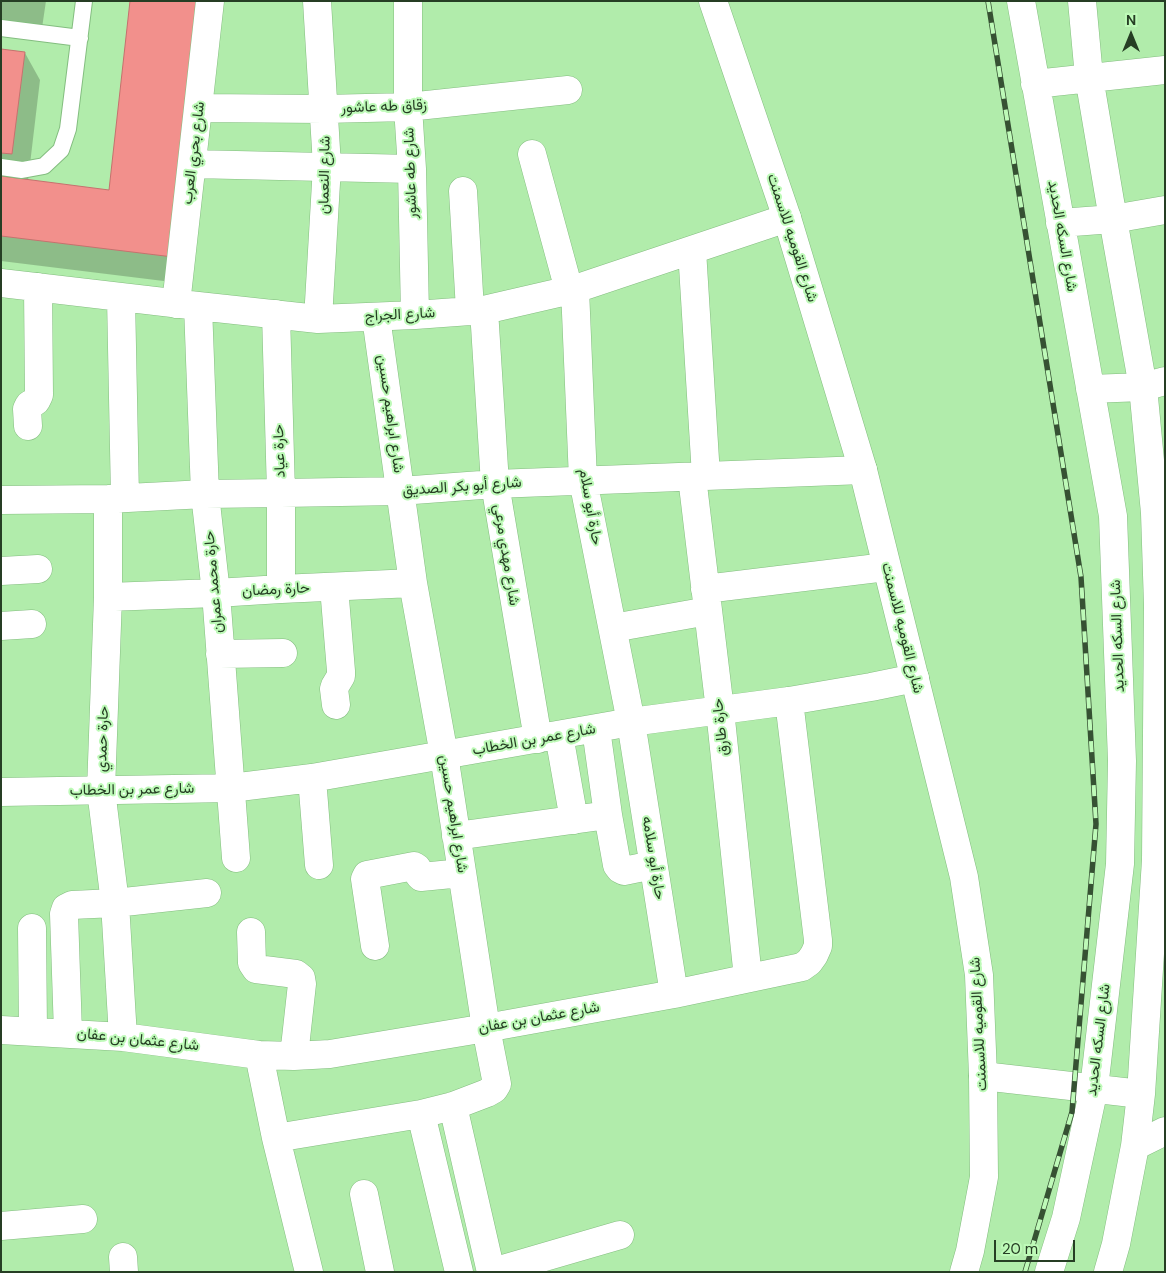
<!DOCTYPE html>
<html>
<head>
<meta charset="utf-8">
<style>
	body { margin:0 }
	#map { position:relative; width:1166px; height:1273px; overflow:hidden; background:#b1ecab; font-family:"DM Sans",sans-serif }
	canvas { display:block }
	.frame { position:absolute; inset:0; border:2px solid #263e24; pointer-events:none }
	.north { position:absolute; left:1106px; top:10px; width:50px; height:50px; -webkit-text-stroke:4px #befab8; paint-order:stroke; rotate:0deg; font-size:14px; font-weight:700; line-height:20px; text-align:center; color:#263e24 }
	.north::after { content:''; display:block; margin:auto; width:18px; height:22px; background:#263e24; clip-path:polygon(50% 0,100% 100%,50% 72%,0 100%) }
	.scale { position:absolute; left:994px; top:1240px; width:81px; height:22px; box-sizing:border-box; border:2px solid #263e24; border-top:0; padding-left:6px; font-size:15px; line-height:18px; white-space:nowrap; color:#263e24; -webkit-text-stroke:4px #befab8; paint-order:stroke }
</style>
</head>
<body>
<div id="map">
<canvas width="1166" height="1273"></canvas>
<div class="frame"></div>
<div class="north">N</div>
<div class="scale">20 m</div>
</div>
<script>
const c = document.querySelector('canvas').getContext('2d');
c.lineJoin = 'round';
function fill(path, color) {
  c.fillStyle = color;
  c.fill(path, 'evenodd');
}
function toPath(rows) {
  const path = new Path2D();
  for (const r of rows) {
    path.moveTo(r[0], r[1]);
    for (let i = 2; i < r.length; i += 2) path.lineTo(r[i], r[i + 1]);
  }
  return path;
}
function strokePath(path, color, width, dash) {
  c.strokeStyle = color;
  c.lineWidth = width;
  c.lineCap = dash ? 'butt' : 'round';
  c.setLineDash(dash || []);
  c.stroke(path);
}
function write(font, color, halo, rows, align = 'center') {
  c.font = font + ' "DM Sans",Vazirmatn,sans-serif';
  c.lineWidth = 4;
  c.setLineDash([]);
  c.textBaseline = 'middle';
  c.strokeStyle = halo;
  c.fillStyle = color;
  for (const [text, x, y, turn = 0] of rows) {
    c.save();
    c.translate(x, y);
    c.rotate((+turn || 0) * Math.PI / 180);
    c.textAlign = isNaN(turn) ? turn : align;
    if (halo) c.strokeText(text, 0, 0);
    c.fillText(text, 0, 0);
    c.restore();
  }
}
const shadow = toPath([
	[1,1,46,1,42,28,1,23],
	[131,1,188,284,1,261,1,50,25,53,40,80,28,181,110,191]
]);
const building = toPath([
	[130,1,201,1,173,257,1,236,1,176,109,190,130,1],
	[1,49,25,52,12,154,1,153,1,49]
]);
const service = toPath([
	[1,28,80,38],
	[1,167,22,170,44,166,61,150,68,129,84,1]
]);
const minor = toPath([
	[317,1,327,166,318,319],
	[408,1,408,107,412,169,415,315],
	[1021,1,1113,516,1122,761,1120,864,1094,1088,1066,1218,1049,1272],
	[1082,1,1089,77,1113,219,1143,387,1155,513,1158,605,1156,860,1141,1094,1135,1146,1116,1244,1108,1272],
	[1035,84,1165,70],
	[199,108,324,109,408,107,568,90],
	[532,154,569,290],
	[192,164,412,169],
	[463,191,470,310],
	[1060,223,1113,219,1165,210],
	[692,250,706,476],
	[1,283,198,306,318,319,415,315,484,310,575,289,787,218],
	[575,289,583,480,631,722,674,994],
	[121,297,125,498],
	[176,304,210,1],
	[198,306,205,494,216,593,236,858],
	[484,310,495,484,538,739],
	[276,314,281,493,281,589],
	[1090,389,1143,387,1165,381],
	[28,426,27,409,29,405,36,401,39,395,38,287],
	[692,477,720,710,748,978],
	[108,499,108,597,101,790,115,903,123,1037],
	[1,500,108,499,205,494,281,493,400,491,495,484,863,470],
	[1,571,38,569],
	[334,587,341,671,341,676,335,686,334,689,336,705],
	[705,589,886,567],
	[108,597,216,593,281,589,413,583],
	[1,626,32,624],
	[613,628,708,611],
	[220,654,283,653],
	[596,729,608,815,617,865,620,869,624,871,653,865],
	[559,735,574,820],
	[312,778,319,865],
	[1,792,231,788,312,778,631,722,789,701,871,687,915,678],
	[456,836,608,815],
	[32,928,33,1031],
	[251,932,252,963,256,969,296,974,301,978,302,984,294,1056],
	[375,946,365,879,367,875,414,866,417,868,419,875,421,877,462,873],
	[1,1030,123,1037,259,1055,294,1056,330,1054,486,1028,674,994,802,967,809,962,814,955,818,946,818,940,789,701],
	[68,1033,64,914,66,908,72,905,115,903,207,893],
	[259,1055,276,1138,309,1272],
	[983,1076,1141,1094],
	[453,1106,491,1272],
	[421,1114,459,1272],
	[276,1138,421,1114,453,1106,487,1093,494,1089,497,1084,486,1028,444,755,413,583,376,317],
	[1135,1146,1165,1131],
	[364,1194,380,1272],
	[1,1226,83,1219],
	[123,1257,124,1272],
	[493,1272,620,1235]
]);
const secondary = toPath([
	[713,1,787,218,863,470,964,877,979,975,983,1076,984,1177,970,1251,964,1272]
]);
const rail = toPath([
	[988,1,1081,577,1096,824,1072,1112,1025,1272]
]);
const streetNames = [
	["زقاق طه عاشور",384,107,-2],
	["شارع بحري العرب",194,153,-83],
	["شارع طه عاشور",411,173,-92],
	["شارع النعمان",325,175,-89],
	["شارع السكه الحديد",1062,236,80],
	["شارع القوميه للاسمنت",792,238,72],
	["شارع الجراج",400,315,-3],
	["شارع ابراهيم حسين",390,414,82],
	["حارة عياد",280,451,-92],
	["شارع أبو بكر الصديق",462,487,-4],
	["حارة أبو سلام",590,507,80],
	["شارع مهدي مرعي",506,555,81],
	["حارة محمد عمران",214,582,-95],
	["حارة رمضان",276,590,-3],
	["شارع القوميه للاسمنت",902,628,76],
	["شارع السكه الحديد",1118,636,-92],
	["حارة طارق",721,727,-96],
	["حارة حمدي",103,739,-88],
	["شارع عمر بن الخطاب",534,740,-10],
	["شارع عمر بن الخطاب",132,790,-1],
	["شارع ابراهيم حسين",453,814,81],
	["حارة أبو سلامه",653,858,81],
	["شارع عثمان بن عفان",539,1018,-10],
	["شارع القوميه للاسمنت",979,1024,-93],
	["شارع عثمان بن عفان",138,1040,6],
	["شارع السكه الحديد",1099,1040,-83]
];
fill(shadow, '#0003');
fill(building, '#f2908c');
strokePath(building, '#c5716e', 1);
strokePath(service, '#83bd7f', 18);
strokePath(minor, '#83bd7f', 29);
strokePath(secondary, '#83bd7f', 29);
strokePath(service, '#fff', 16);
strokePath(minor, '#fff', 28);
strokePath(secondary, '#fff', 28);
strokePath(rail, '#365133', 5.5);
strokePath(rail, '#befab8', 4, [11]);
write('15px', '#263e24', '#befab8', streetNames);
</script>
</body>
</html>
